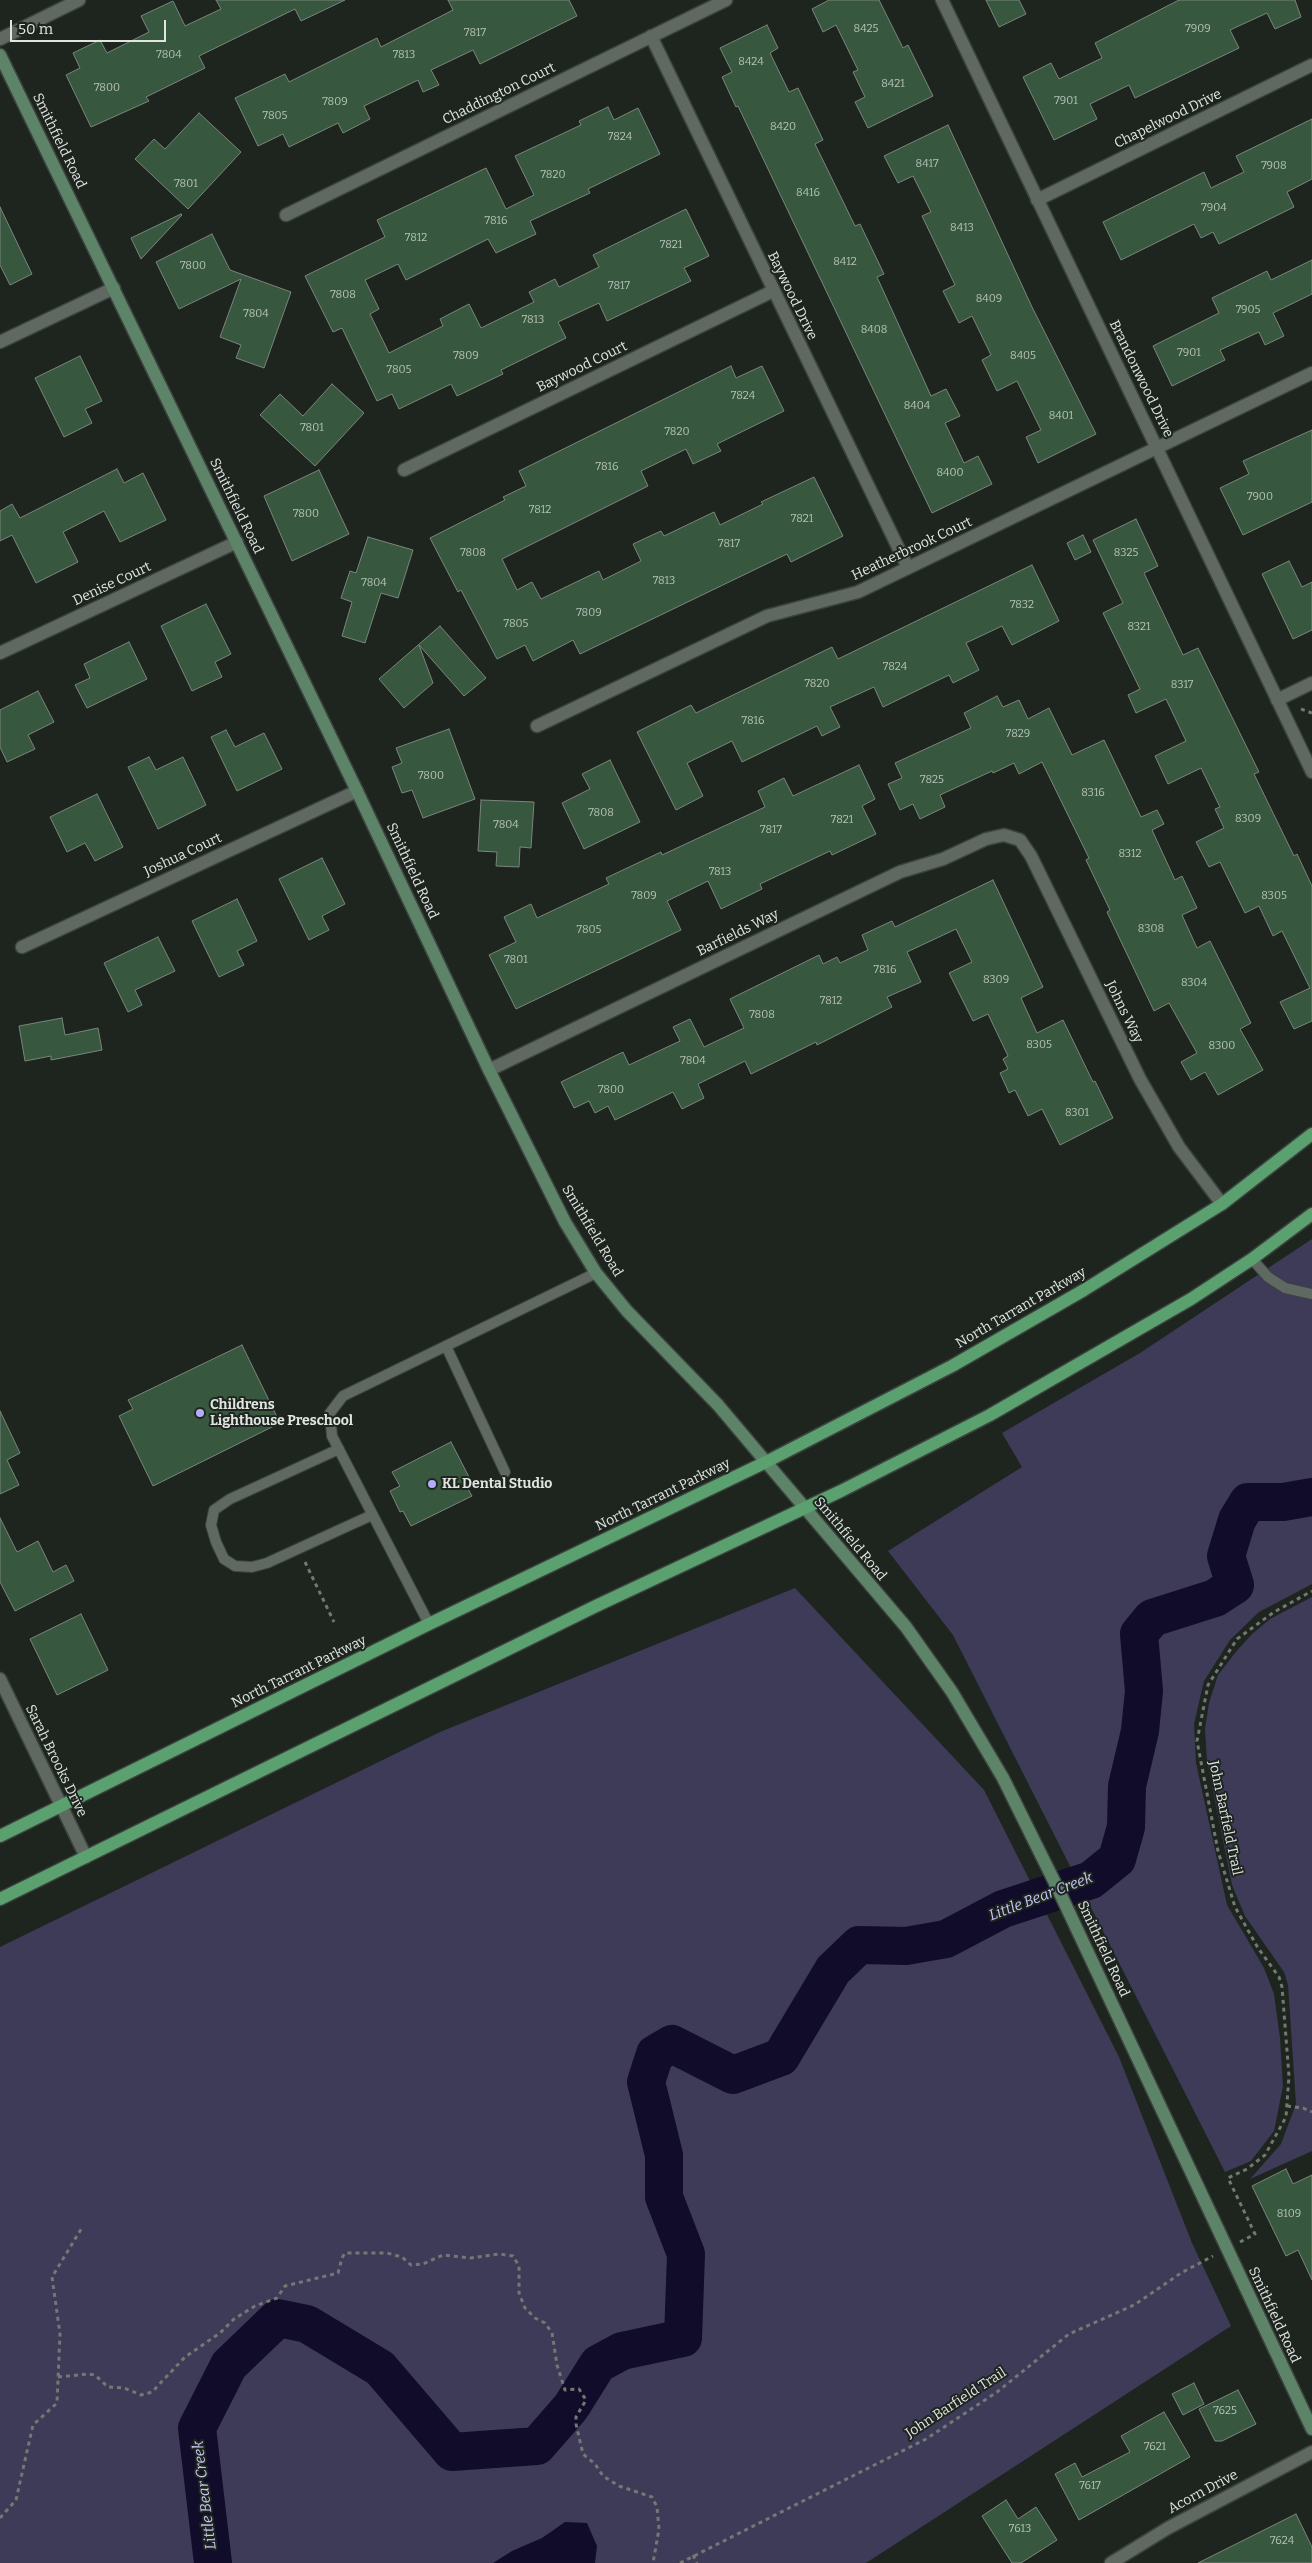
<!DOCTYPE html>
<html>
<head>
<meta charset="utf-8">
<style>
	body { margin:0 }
	#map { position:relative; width:1312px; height:2563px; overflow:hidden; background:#1e251f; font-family:Bitter,serif }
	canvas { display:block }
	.scale { position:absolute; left:10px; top:20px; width:156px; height:22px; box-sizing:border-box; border:2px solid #e0e5e1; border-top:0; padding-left:6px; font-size:15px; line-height:18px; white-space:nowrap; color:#e0e5e1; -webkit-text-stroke:4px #1e251f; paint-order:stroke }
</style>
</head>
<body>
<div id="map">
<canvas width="1312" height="2563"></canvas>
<div class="scale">50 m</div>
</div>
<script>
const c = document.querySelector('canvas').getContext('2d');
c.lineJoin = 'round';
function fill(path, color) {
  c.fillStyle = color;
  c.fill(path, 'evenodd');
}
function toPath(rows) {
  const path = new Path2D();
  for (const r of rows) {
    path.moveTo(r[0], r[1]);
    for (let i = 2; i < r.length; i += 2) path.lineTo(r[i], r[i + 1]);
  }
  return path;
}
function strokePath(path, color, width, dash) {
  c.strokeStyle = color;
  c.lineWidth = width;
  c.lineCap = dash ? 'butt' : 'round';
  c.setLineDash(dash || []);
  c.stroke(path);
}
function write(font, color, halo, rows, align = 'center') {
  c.font = font + ' Bitter,serif';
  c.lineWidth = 4;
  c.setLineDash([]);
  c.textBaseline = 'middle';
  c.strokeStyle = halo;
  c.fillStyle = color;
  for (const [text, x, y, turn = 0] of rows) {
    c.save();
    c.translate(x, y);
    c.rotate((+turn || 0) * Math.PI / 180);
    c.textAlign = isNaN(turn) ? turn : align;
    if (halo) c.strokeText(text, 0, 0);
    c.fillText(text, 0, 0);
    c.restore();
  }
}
const green = toPath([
	[1312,1239,1312,1584,1259,1612,1230,1640,1204,1681,1194,1724,1196,1763,1227,1905,1264,1968,1274,1994,1280,2038,1283,2086,1274,2131,1251,2161,1225,2172,953,1635,888,1551,1022,1467,1002,1433,1140,1353],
	[795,1588,984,1790,1119,2057,1192,2243,1231,2326,866,2563,0,2563,0,1947,440,1732],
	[1312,1597,1312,2151,1250,2179,1281,2144,1296,2104,1288,1985,1284,1972,1245,1916,1232,1885,1207,1761,1205,1729,1209,1703,1218,1675,1235,1653,1252,1634,1270,1619]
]);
const water = toPath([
	[565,2522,587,2523,597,2546,595,2563,493,2563,512,2551,542,2538]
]);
const river = toPath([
	[213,2563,197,2428,229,2365,278,2318,307,2324,380,2368,452,2452,537,2446,571,2407,598,2364,622,2351,683,2338,686,2254,664,2197,664,2155,646,2082,655,2054,672,2044,733,2075,781,2057,833,1970,859,1945,906,1946,946,1939,1003,1909,1091,1880,1117,1859,1126,1827,1127,1786,1140,1731,1144,1691,1139,1634,1152,1618,1215,1598,1235,1585,1226,1556,1237,1520,1248,1502,1283,1502,1312,1497]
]);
const building = toPath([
	[216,0,345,0,301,21,295,9,199,56,205,68,146,97,149,101,91,127,66,75,80,68,73,53,100,40,107,53,149,32,141,16,173,1,185,26,221,9,216,0],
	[448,0,569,0,577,16,480,64,473,50,431,70,439,85,423,92,418,80,364,106,370,119,343,133,338,123,289,147,283,134,258,146,235,98,285,74,289,82,377,38,381,47,453,10,448,0],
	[829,0,879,0,903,48,908,45,933,96,868,128,855,102,865,97,853,72,858,70,836,25,823,32,812,9,829,0],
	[986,0,1019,0,1026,14,999,27,986,0],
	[1179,0,1295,0,1301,17,1275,29,1267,13,1230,30,1239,48,1135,98,1129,85,1090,104,1097,119,1054,140,1023,77,1051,63,1059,79,1102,58,1095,43,1179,0],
	[767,25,778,48,770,53,789,92,798,88,823,140,815,144,855,226,860,224,884,274,877,277,931,396,946,389,960,416,945,423,964,463,978,456,992,484,932,513,738,106,736,107,722,77,732,72,720,48,767,25],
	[608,107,614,120,638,108,660,154,588,189,590,193,530,221,536,234,496,253,488,239,406,280,398,264,365,280,379,309,370,314,389,353,443,326,440,319,469,304,481,328,534,302,529,292,555,279,559,287,599,267,593,255,686,209,709,256,684,268,691,281,607,321,599,303,558,322,566,338,501,370,503,374,457,396,451,384,399,409,392,394,377,401,342,328,333,332,305,276,385,237,377,220,486,168,506,209,534,195,515,156,581,125,579,121,608,107],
	[199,113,241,152,188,209,135,159,154,139,165,149,199,113],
	[1312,119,1312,179,1287,192,1294,207,1219,244,1213,232,1201,238,1194,224,1121,260,1103,222,1204,172,1211,188,1244,172,1236,156,1312,119],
	[948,125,1032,307,1096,434,1038,463,1026,437,1041,430,1017,381,997,391,982,360,991,355,972,316,959,323,943,291,955,285,922,216,931,212,913,176,898,183,884,156,948,125],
	[0,207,32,274,10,285,0,265,0,207],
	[181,214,182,215,141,259,131,238,181,214],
	[212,234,230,270,291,292,264,368,236,358,241,345,220,337,241,279,179,309,156,262,212,234],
	[1312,260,1312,294,1273,313,1284,336,1265,345,1259,332,1220,350,1225,360,1172,386,1153,346,1219,313,1212,298,1267,271,1271,280,1312,260],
	[80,356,102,401,85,409,92,423,64,437,35,378,80,356],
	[731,366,736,378,762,366,784,411,717,444,721,451,693,464,686,449,641,471,648,486,502,559,517,590,532,582,541,599,599,571,603,580,641,561,633,544,661,531,664,536,714,512,720,525,763,504,761,502,814,477,843,536,791,562,787,554,580,654,573,640,533,661,525,645,497,659,461,590,458,592,430,538,505,500,503,497,526,486,519,471,731,366],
	[332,384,364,413,315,466,260,415,280,394,303,416,332,384],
	[1312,430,1312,502,1243,535,1220,488,1249,474,1243,461,1312,430],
	[117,469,124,483,143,473,166,520,120,542,104,511,63,532,78,562,36,583,12,535,0,541,0,511,12,504,20,518,117,469],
	[319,470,349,534,292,561,264,496,319,470],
	[1136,519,1158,566,1144,573,1183,655,1198,648,1259,772,1254,774,1294,856,1297,854,1312,886,1312,1021,1294,1029,1280,1002,1310,988,1282,931,1273,936,1259,906,1245,913,1220,862,1209,867,1196,842,1224,828,1215,809,1220,807,1201,768,1168,784,1155,756,1186,741,1166,699,1136,713,1128,695,1140,689,1103,613,1123,603,1093,540,1136,519],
	[1083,535,1091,552,1075,560,1067,543,1083,535],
	[368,537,413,550,398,598,381,593,365,643,342,636,352,602,341,598,350,571,356,573,368,537],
	[1289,561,1302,587,1312,582,1312,630,1293,639,1262,574,1289,561],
	[1032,565,1059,621,1012,645,1002,626,966,643,979,670,953,683,949,675,883,707,874,687,830,707,840,727,822,736,817,726,742,762,732,741,687,763,703,796,676,810,637,732,691,705,696,713,832,647,838,659,1032,565],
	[206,604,231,654,215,662,222,677,192,691,161,626,206,604],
	[440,626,486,678,464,696,419,645,433,683,404,708,379,679,440,626],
	[129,642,147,679,87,708,75,685,90,678,84,664,129,642],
	[38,691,54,722,28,735,35,749,7,762,0,747,0,710,38,691],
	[997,696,1003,707,1019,700,1028,719,1049,708,1072,755,1104,740,1141,817,1157,810,1164,824,1152,830,1175,880,1182,876,1197,908,1182,915,1197,948,1210,941,1251,1023,1240,1029,1263,1070,1218,1095,1205,1072,1191,1080,1181,1062,1197,1053,1169,1003,1154,1011,1107,912,1110,910,1086,860,1089,858,1042,762,1019,774,1014,763,993,773,992,771,940,795,945,807,920,819,913,804,900,810,888,784,902,778,895,763,971,728,964,713,997,696],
	[449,729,475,799,423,818,412,790,402,793,392,767,402,763,396,748,449,729],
	[226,730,235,747,264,733,282,769,237,791,211,737,226,730],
	[149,757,156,770,183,757,206,805,158,829,128,767,149,757],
	[610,760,640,822,584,849,562,803,590,789,582,774,610,760],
	[859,765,875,799,862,806,876,834,832,855,830,851,760,884,762,889,721,909,708,881,667,901,681,930,516,1009,489,955,516,942,504,917,531,904,537,918,609,884,606,878,661,852,662,855,765,807,758,791,784,778,793,796,859,765],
	[97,794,123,847,95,861,85,843,67,852,50,817,97,794],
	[481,800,534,802,531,848,520,847,519,867,496,866,497,852,478,851,481,800],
	[322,858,345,904,322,916,329,930,309,940,279,879,322,858],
	[993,880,1043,987,1021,998,1037,1033,1063,1020,1093,1082,1095,1081,1113,1118,1060,1145,1042,1109,1028,1116,1015,1090,1009,1093,1000,1073,1008,1069,1003,1059,1008,1056,988,1014,973,1021,949,973,972,962,956,929,907,952,921,982,887,997,892,1007,817,1045,816,1042,751,1074,745,1061,698,1084,704,1098,682,1109,673,1092,615,1120,608,1106,595,1113,589,1101,574,1108,561,1082,623,1052,629,1065,680,1041,673,1027,690,1019,704,1047,744,1028,730,999,819,955,823,964,837,957,840,963,868,950,862,935,892,921,895,927,993,880],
	[237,899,257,941,237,951,244,965,219,977,192,921,237,899],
	[158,937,175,971,135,990,142,1005,128,1012,104,963,158,937],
	[62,1018,65,1035,98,1028,102,1050,51,1060,51,1056,25,1061,19,1026,62,1018],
	[242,1345,280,1423,153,1486,119,1416,133,1409,128,1400,242,1345],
	[0,1411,20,1453,7,1460,19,1485,0,1494,0,1411],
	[451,1442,470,1479,464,1482,472,1496,411,1526,403,1511,400,1512,390,1491,400,1486,392,1472,451,1442],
	[0,1518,17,1552,38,1541,53,1572,66,1565,74,1581,15,1611,0,1582,0,1518],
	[81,1614,108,1670,57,1695,30,1639,81,1614],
	[1286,2169,1293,2184,1312,2175,1312,2280,1298,2250,1286,2256,1252,2186,1286,2169],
	[1194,2383,1204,2404,1183,2415,1172,2394,1194,2383],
	[1238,2390,1256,2424,1222,2441,1215,2441,1199,2409,1238,2390],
	[1164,2412,1190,2457,1079,2520,1055,2474,1075,2463,1082,2477,1130,2452,1121,2436,1164,2412],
	[1006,2500,1018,2519,1036,2507,1057,2540,1021,2563,1012,2563,982,2516,1006,2500],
	[1296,2514,1312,2547,1312,2563,1198,2563,1296,2514]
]);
const path = toPath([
	[1301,709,1312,713],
	[305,1562,334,1622],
	[1287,2106,1303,2108,1312,2112],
	[1240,2242,1255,2234,1228,2178,1247,2169,1265,2155,1286,2117,1289,2076,1282,1987,1279,1977,1258,1948,1235,1907,1218,1851,1197,1741,1208,1685,1237,1639,1274,1612,1312,1591],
	[58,2377,88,2374,95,2375,108,2387,124,2388,141,2395,152,2392,185,2357,220,2333,234,2319,255,2306,277,2298,285,2286,338,2273,342,2258,345,2253,387,2253,402,2257,411,2265,423,2264,443,2255,471,2258,499,2254,513,2256,519,2266,519,2293,525,2308,535,2318,545,2323,552,2333,557,2365,565,2390,579,2389,586,2400,576,2417,576,2424,583,2454,595,2464,603,2476,619,2486,652,2497,657,2507,659,2529,653,2563],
	[0,2518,16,2500,33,2425,57,2403,60,2334,52,2277,83,2226],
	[693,2555,697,2563],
	[680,2563,926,2439,997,2392,1069,2334,1134,2305,1181,2273,1213,2256]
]);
const service = toPath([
	[1252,1259,1268,1277,1285,1288,1312,1294],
	[446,1346,505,1472],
	[339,1449,230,1499,214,1510,211,1525,216,1542,224,1559,235,1566,252,1567,267,1563,372,1515],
	[429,1624,332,1436,330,1413,343,1396,596,1273]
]);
const minor = toPath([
	[942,0,1312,772],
	[651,36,908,568],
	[0,39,79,0],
	[1037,200,1312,65],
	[286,215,726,0],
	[0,342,114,288],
	[404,470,773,291],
	[0,653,237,542],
	[1277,700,1312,683],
	[537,726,767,616,858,592,1312,373],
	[22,947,357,791],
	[489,1070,900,872,943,859,986,839,1004,835,1020,840,1031,856,1140,1079,1179,1147,1222,1204],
	[0,1679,86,1857],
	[1111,2563,1168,2528,1312,2452]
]);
const secondary = toPath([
	[0,55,357,791,489,1070,565,1222,596,1273,627,1311,718,1405,766,1462,906,1627,952,1692,1003,1778,1058,1889,1312,2429]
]);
const primary = toPath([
	[0,1836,429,1624,766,1462,952,1366,1084,1290,1222,1204,1312,1134],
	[0,1899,596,1606,841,1491,990,1415,1191,1299,1252,1259,1312,1214]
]);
const markers = [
	[200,1413,5,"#b3adf9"],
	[432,1484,5,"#b3adf9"]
];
const numberNames = [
	["8425",866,29],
	["7909",1198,29],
	["7817",475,33],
	["7804",169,55],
	["7813",404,55],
	["8424",751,62],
	["8421",893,84],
	["7800",107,88],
	["7901",1066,101],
	["7809",335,102],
	["7805",275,116],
	["8420",783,127],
	["7824",620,137],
	["8417",927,164],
	["7908",1274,166],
	["7820",553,175],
	["7801",186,184],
	["8416",808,193],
	["7904",1214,208],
	["7816",496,221],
	["8413",962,228],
	["7812",416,238],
	["7821",671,245],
	["8412",845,262],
	["7800",193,266],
	["7817",619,286],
	["7808",343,295],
	["8409",989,299],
	["7905",1248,310],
	["7804",256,314],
	["7813",533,320],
	["8408",874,330],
	["7901",1189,353],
	["7809",466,356],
	["8405",1023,356],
	["7805",399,370],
	["7824",743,396],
	["8404",917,406],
	["8401",1061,416],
	["7801",312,428],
	["7820",677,432],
	["7816",607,467],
	["8400",950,473],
	["7900",1260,497],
	["7812",540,510],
	["7800",306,514],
	["7821",802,519],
	["7817",729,544],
	["7808",473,553],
	["8325",1126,553],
	["7813",664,581],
	["7804",374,583],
	["7832",1022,605],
	["7809",589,613],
	["7805",516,624],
	["8321",1139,627],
	["7824",895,667],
	["7820",817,684],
	["8317",1182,685],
	["7816",753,721],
	["7829",1018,734],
	["7800",431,776],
	["7825",932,780],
	["8316",1093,793],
	["7808",601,813],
	["8309",1248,819],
	["7821",842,820],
	["7804",506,825],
	["7817",771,830],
	["8312",1130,854],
	["7813",720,872],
	["7809",644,896],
	["8305",1274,896],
	["8308",1151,929],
	["7805",589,930],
	["7801",516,960],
	["7816",885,970],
	["8309",996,980],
	["8304",1194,983],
	["7812",831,1001],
	["7808",762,1015],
	["8305",1039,1045],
	["8300",1222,1046],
	["7804",693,1061],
	["7800",611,1090],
	["8301",1077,1113],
	["8109",1289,2214],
	["7625",1225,2411],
	["7621",1155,2447],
	["7617",1090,2486],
	["7613",1020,2529],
	["7624",1282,2541]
];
const streetNames = [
	["Chaddington Court",499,94,-26],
	["Chapelwood Drive",1168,119,-26],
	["Smithfield Road",59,141,64],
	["Baywood Drive",792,296,64],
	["Baywood Court",582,367,-26],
	["Brandonwood Drive",1141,379,64],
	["Smithfield Road",236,506,64],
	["Heatherbrook Court",912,549,-25],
	["Denise Court",112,584,-25],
	["Joshua Court",183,855,-25],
	["Smithfield Road",412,871,65],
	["Barfields Way",738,933,-26],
	["Johns Way",1124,1012,64],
	["Smithfield Road",592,1231,59],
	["North Tarrant Parkway",1021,1308,-30],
	["North Tarrant Parkway",663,1495,-26],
	["Smithfield Road",850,1539,50],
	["North Tarrant Parkway",299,1672,-26],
	["Sarah Brooks Drive",56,1761,64],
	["John Barfield Trail",1225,1818,78],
	["Smithfield Road",1103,1949,65],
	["Smithfield Road",1274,2315,65],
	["John Barfield Trail",956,2403,-33],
	["Acorn Drive",1203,2492,-28]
];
const poiNames = [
	["Childrens",210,1405],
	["Lighthouse Preschool",210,1421],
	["KL Dental Studio",442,1484]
];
const waterNames = [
	["Little Bear Creek",1041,1897,-21],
	["Little Bear Creek",205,2495,-97]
];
fill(green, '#3e3b59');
fill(water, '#110c29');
strokePath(river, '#110c29', 38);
fill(building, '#37583e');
strokePath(building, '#7c857d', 1);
strokePath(service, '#3c423d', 12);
strokePath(minor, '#3c423d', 15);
strokePath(secondary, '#3c423d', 15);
strokePath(primary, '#3c423d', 15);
strokePath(path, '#727873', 3, [4, 4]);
strokePath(service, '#5f6861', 10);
strokePath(minor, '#5f6861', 12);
strokePath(secondary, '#5d8468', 12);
strokePath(primary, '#5ba06f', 12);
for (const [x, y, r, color] of markers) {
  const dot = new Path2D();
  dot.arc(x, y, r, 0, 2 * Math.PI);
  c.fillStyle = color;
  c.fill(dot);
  strokePath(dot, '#1e251f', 2);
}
write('11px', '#b6c2b8', null, numberNames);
write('14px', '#e0e5e1', '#1e251f', streetNames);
write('bold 14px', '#e0e5e1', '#1e251f', poiNames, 'left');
write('italic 15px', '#c7c4f6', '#1e251f', waterNames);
</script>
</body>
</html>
